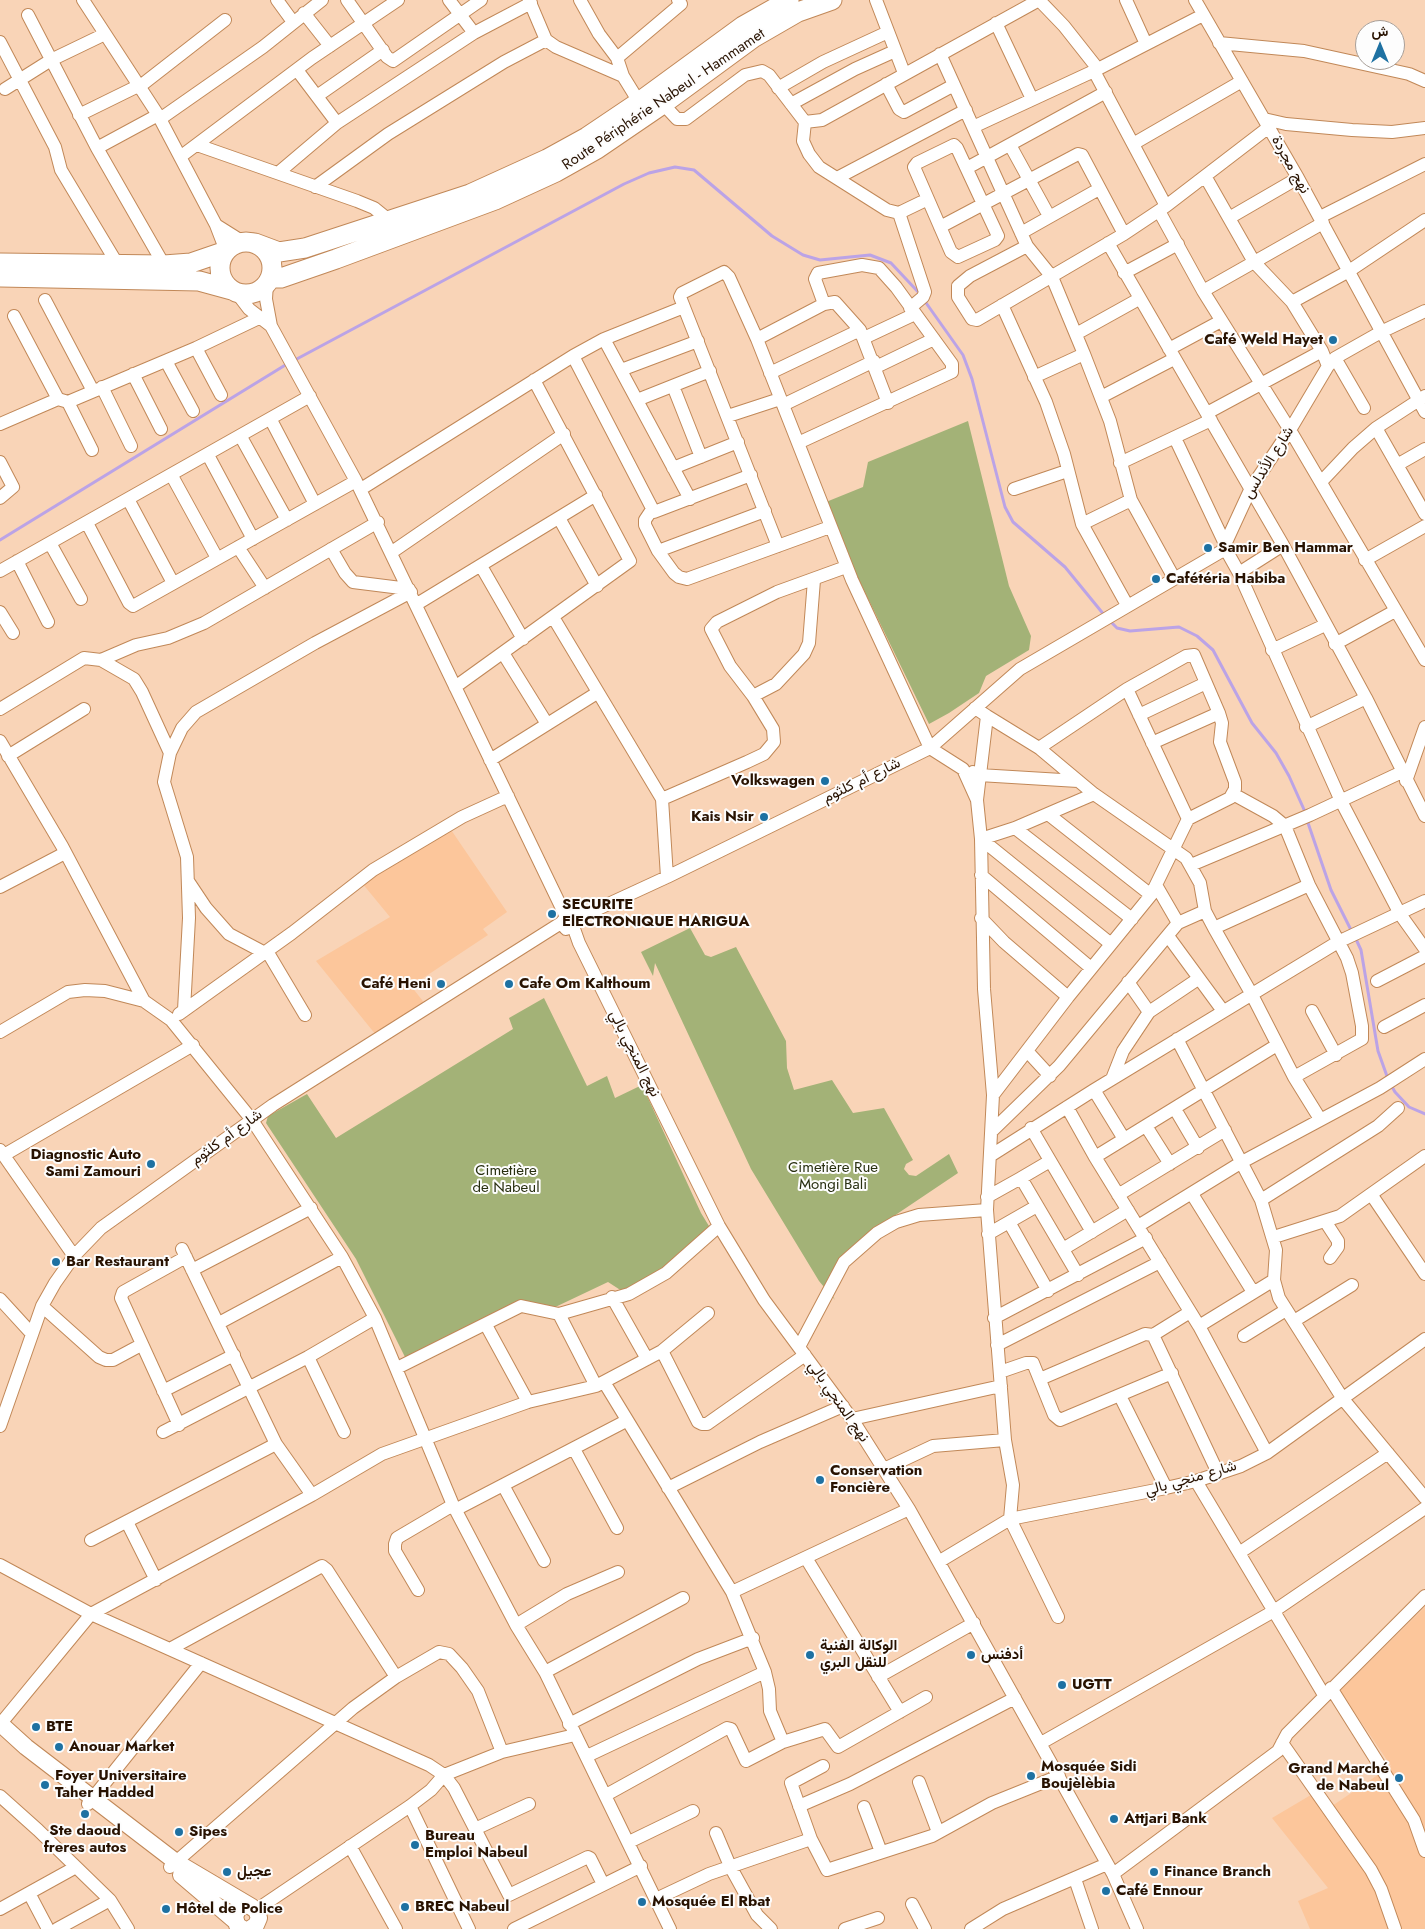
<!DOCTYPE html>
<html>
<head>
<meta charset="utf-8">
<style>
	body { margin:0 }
	#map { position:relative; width:1425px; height:1929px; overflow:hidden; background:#f9d4b7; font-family:Jost,Vazirmatn,sans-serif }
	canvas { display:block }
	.north { position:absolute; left:1355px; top:20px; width:50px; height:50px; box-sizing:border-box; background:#fdfdfd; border:1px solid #a89f98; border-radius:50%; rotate:0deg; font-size:14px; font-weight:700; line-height:20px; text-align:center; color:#281201 }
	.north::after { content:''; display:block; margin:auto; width:18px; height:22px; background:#1e71a2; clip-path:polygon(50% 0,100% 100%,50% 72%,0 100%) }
</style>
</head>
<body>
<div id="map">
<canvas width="1425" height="1929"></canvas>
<div class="north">ش</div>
</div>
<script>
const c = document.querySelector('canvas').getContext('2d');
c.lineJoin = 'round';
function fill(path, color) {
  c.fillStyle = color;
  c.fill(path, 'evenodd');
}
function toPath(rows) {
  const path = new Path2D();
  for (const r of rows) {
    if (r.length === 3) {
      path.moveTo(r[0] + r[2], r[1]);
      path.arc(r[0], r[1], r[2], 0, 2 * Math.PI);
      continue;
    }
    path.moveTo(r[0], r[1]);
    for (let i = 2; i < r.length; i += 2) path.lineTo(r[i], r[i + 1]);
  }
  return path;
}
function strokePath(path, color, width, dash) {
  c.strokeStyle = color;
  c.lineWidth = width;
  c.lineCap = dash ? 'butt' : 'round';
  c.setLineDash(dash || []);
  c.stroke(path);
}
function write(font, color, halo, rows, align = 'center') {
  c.font = font + ' Jost,Vazirmatn,sans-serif';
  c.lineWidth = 4;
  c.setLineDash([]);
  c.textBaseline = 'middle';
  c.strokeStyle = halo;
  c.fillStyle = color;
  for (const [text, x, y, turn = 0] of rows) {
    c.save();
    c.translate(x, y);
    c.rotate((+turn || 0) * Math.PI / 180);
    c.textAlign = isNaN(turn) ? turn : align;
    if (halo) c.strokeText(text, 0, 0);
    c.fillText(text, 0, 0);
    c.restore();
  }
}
const built = toPath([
	[445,821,507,912,483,929,488,935,411,986,426,1005,376,1035,316,961,390,917,357,877],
	[1425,1607,1425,1929,1310,1929,1298,1901,1328,1888,1272,1818,1321,1789,1332,1806,1391,1766,1340,1691]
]);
const green = toPath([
	[968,421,1009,586,1031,636,1029,650,986,676,979,693,949,713,929,724,858,578,826,502,863,487,868,462],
	[690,928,705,955,711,957,736,947,786,1041,787,1068,794,1090,832,1080,853,1113,884,1108,913,1160,906,1164,904,1169,909,1175,916,1176,949,1154,958,1173,891,1218,846,1256,826,1284,835,1300,819,1281,751,1169,655,963,653,976,641,952],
	[544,998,587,1086,607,1076,615,1098,642,1085,701,1213,712,1231,658,1277,625,1293,608,1282,549,1310,523,1303,408,1363,356,1259,266,1123,268,1116,307,1094,336,1138,513,1029,509,1018]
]);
const stream = toPath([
	[924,300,963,355,972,379,1005,507,1013,522,1065,567,1105,616],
	[293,361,624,184,649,173,675,167,694,170,772,236,803,255,820,260,870,255,891,263,921,295],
	[0,540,287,364],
	[1109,620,1117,628,1130,631,1179,627,1197,636,1213,650,1252,723,1276,753,1289,776,1306,814],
	[1307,820,1331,890,1352,932],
	[1355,937,1361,950,1378,1051,1388,1079],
	[1391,1085,1395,1092,1409,1107,1425,1114]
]);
const minor = toPath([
	[83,0,158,115,216,225,226,251],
	[277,0,293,22],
	[347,0,387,57,393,61,481,0],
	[449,0,474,33],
	[529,0,546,40,556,47,623,76],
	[580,0,599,34,617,58],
	[876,0,904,73],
	[1039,0,1064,26,1098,69],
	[1126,0,1146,44],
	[1195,0,1298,178,1425,412],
	[304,13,330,46],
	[28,15,97,148,164,265],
	[996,23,1032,99],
	[0,42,55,147,61,170,118,265],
	[1219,43,1304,51,1409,74,1425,81],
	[940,54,1027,246,1052,277,1084,354,1110,421,1131,500,1174,578],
	[297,70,337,123],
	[1094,71,1166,206],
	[886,84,899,109,904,112,954,85],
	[139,87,225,20],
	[778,88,823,62,888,32],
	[5,89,51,60,105,34],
	[317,96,383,50],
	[639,102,623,76,617,58,681,4,678,0],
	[663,104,677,119,686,119,745,75,762,71,769,75,805,122,822,120,1039,0],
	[791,104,855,69,895,51],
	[79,115,138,86],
	[160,119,263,47,322,0],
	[1264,119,1286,124,1352,130,1392,132,1425,128],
	[805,122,803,141,809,154,819,167,887,210,899,213,928,199],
	[973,127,1094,71,1203,15],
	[1133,144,1242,81],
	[197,145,357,201,374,208,390,221],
	[954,145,957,148,998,236,995,240,958,257,951,252,914,167,917,163,954,145],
	[1010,145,1049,216],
	[97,148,158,115],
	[180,157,312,58,398,0],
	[967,168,1106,92],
	[278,173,337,123,366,104,474,33,531,3],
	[1205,176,1254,262,1292,302,1322,351,1328,366],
	[837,178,966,110],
	[315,187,388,134,504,62,546,40],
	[1159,211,1203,291,1290,430,1425,660],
	[899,213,925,292,923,297,910,308],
	[1320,217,1425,164],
	[1229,218,1298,178],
	[216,225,243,242],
	[940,227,1078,154,1082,155,1124,234],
	[1021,233,1099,189],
	[1108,243,1283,545,1366,698,1425,816],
	[1027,246,970,276,958,286,958,297,972,319,977,320,1124,234,1166,206,1269,127],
	[1124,273,1178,244],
	[267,283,266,299,271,326],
	[1203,291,1323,223],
	[236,292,249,309,271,326,356,481,566,917],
	[45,300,93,391],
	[1292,302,1349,271,1425,220],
	[1002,305,1046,402,1064,454,1082,524,1127,605],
	[14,316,58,399],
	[1076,334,1139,299],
	[864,338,915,314],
	[604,339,690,499],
	[757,339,824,304,835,302,860,330,888,403],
	[196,348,221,395],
	[1169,349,1221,321],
	[573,356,654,512,751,475],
	[1335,358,1364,408],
	[166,361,193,411],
	[876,367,934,339],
	[621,370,698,341],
	[770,373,860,330],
	[133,374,161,429],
	[1034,377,1084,354],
	[673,386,701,457],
	[102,387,131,446],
	[1101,397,1174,359],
	[637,400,710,371],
	[68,402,92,450],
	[783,405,874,361],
	[1207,413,1322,351],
	[728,416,780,399],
	[271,420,315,504],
	[0,424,58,399,68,402,196,348,261,317],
	[1376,428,1425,514],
	[241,437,287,520],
	[1175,438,1226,546],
	[798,443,952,372,952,364,896,287,879,268,862,265,818,273,815,279,824,304],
	[208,455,253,539],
	[0,462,13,487,0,498],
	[1120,463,1211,420],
	[1397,465,1425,449],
	[673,468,738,442],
	[172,476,217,558],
	[1321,482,1353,448,1376,428,1425,396],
	[361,489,573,356,604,339,684,307],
	[1014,489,1067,471],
	[128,499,173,583],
	[651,511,645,520,645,525,658,551,674,573,679,577,687,579,830,527],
	[559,518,597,586],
	[87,523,129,603,133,606,356,481],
	[1082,524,1131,500],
	[50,543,81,599],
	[778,546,680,297,682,293,724,272,729,277,757,339,852,580,930,748,963,769,977,800],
	[238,547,265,588],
	[1225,548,1239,573,1341,801,1400,914,1425,949],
	[331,549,345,573,353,582,409,589],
	[658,551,765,511],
	[392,552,564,434],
	[1365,560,1425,526],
	[17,561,48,622],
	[481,566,523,639],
	[0,571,310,396],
	[1239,573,1283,545],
	[417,604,596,495],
	[0,612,13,633],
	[553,617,662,799,667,877],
	[1335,644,1395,611],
	[1272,650,1325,625],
	[503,653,547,724],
	[101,660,134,679,142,692,170,753],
	[455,687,630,561,534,380],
	[753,696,730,666,711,629,717,622,777,592,846,567],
	[0,709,84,658,101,660,136,645,168,638,204,623,378,522],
	[1139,715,1206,683],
	[987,716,1039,748,1094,794,1186,858,1200,883,1205,911,1214,928,1251,993,1294,1077,1320,1119],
	[1306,727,1366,698],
	[0,741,62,846,144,1001],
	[1152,743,1219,713],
	[1039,748,1127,689,1186,656,1194,655,1219,713,1222,723,1220,742,1235,782,1235,789,1230,798,1188,819],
	[8,756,84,709],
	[490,760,597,693],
	[973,772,979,775,1078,781],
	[1406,781,1425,727],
	[1233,794,1273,816,1285,826,1309,885,1347,958,1352,973,1362,1026,1362,1039,1294,1077],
	[662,799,747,762,764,754,774,742,773,729,753,696,776,684,804,654,809,643,814,580],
	[1048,814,1151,895],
	[1015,828,1132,919],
	[981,839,1111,944],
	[981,839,1015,828,1094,794],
	[1191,865,1310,815,1402,772],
	[981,875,1091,968],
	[188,881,206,908,229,934,265,953],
	[1156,885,1178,923],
	[0,887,65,853],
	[571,917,574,926,566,929,561,923,566,917,589,913,667,877,930,748,1020,669,1222,551,1251,488,1290,430,1328,366,1335,358,1381,332,1425,311],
	[981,918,1004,942,1068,997],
	[573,926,579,943,719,1226,764,1300,852,1419,909,1509,1113,1874,1137,1929],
	[1214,928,1309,885],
	[1168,936,1223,1011],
	[267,951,305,1015],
	[1377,981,1425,956],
	[1128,982,1149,1012,1198,979],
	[184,1010,189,918,187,857,164,782,170,753,182,728,196,712,315,643,411,592],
	[1312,1011,1336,1055],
	[179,1014,292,933,373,870,462,817,508,796],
	[1384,1027,1425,1005],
	[0,1032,68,992,85,990,105,991,144,1001,171,1020,252,1120,342,1257,375,1318,453,1505,516,1625,545,1672,670,1929],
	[1177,1039,1261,1200,1276,1250,1274,1280,1279,1298,1343,1399,1425,1498],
	[1027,1051,1050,1076],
	[1112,1079,1123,1051,1149,1012],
	[1094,1090,1124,1139],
	[993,1095,1068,997,1151,895,1188,819,1127,689],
	[1067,1107,1095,1157,1199,1326,1267,1453],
	[1175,1109,1198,1148],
	[1146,1126,1170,1164],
	[1031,1128,1092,1232],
	[992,1131,1059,1066,1178,923,1205,911],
	[0,1150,74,1256],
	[4,1155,193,1045],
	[990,1156,1094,1090,1338,942,1425,901],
	[1095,1157,1277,1045],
	[1021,1178,1050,1161],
	[1192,1194,1253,1292],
	[1371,1194,1425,1274],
	[1118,1195,1225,1130],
	[987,1197,1021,1178,1078,1275],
	[1261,1200,1378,1126,1398,1108],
	[1325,1221,1338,1241,1338,1247,1330,1258],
	[1009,1222,1048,1291],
	[1138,1226,1242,1162,1380,1088,1425,1059],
	[988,1234,1037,1206],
	[1274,1237,1340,1216,1425,1156],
	[182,1249,276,1444,312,1495],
	[1063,1249,1128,1210],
	[192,1270,311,1208],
	[612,1297,647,1359],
	[0,1299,32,1334],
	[42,1306,99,1357,106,1360,113,1360,141,1345],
	[559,1314,596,1386],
	[994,1318,1146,1238],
	[1294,1321,1352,1285],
	[219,1323,342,1257],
	[486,1325,528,1402],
	[1199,1326,1274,1280],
	[1153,1335,1218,1473],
	[1244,1336,1286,1310],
	[997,1345,1160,1262],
	[799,1347,844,1262,877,1233,896,1222,919,1215,987,1210],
	[662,1351,698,1422,702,1424,707,1424,805,1355],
	[308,1357,344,1432],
	[397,1368,521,1306,559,1314,629,1294,666,1273,719,1226],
	[1000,1372,1026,1363,1033,1363,1054,1415,1060,1420,1172,1373],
	[1040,1379,1145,1334,1153,1335,1190,1312],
	[604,1382,732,1592,765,1672,769,1689,770,1711,783,1742,825,1729,838,1747,926,1697],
	[163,1391,234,1355],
	[1120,1396,1166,1488],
	[852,1419,1001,1386],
	[179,1425,121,1298,123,1292,186,1257],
	[0,1426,42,1306,55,1283,74,1256,101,1228,273,1105,561,923],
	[163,1432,308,1357,375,1318],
	[574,1449,617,1528],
	[884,1469,933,1446,1005,1440],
	[1196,1481,1324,1695],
	[503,1485,544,1561],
	[668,1488,760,1442,843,1406],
	[455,1510,626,1421],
	[127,1522,156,1580],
	[91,1540,276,1444],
	[1239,1553,1388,1453],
	[806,1558,900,1712],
	[940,1561,1010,1519,1013,1485,1005,1440,987,1210,993,1095,984,989,981,839,977,800,987,716,975,708],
	[0,1565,91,1614,429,1765,444,1775,454,1788,509,1895,588,1857,590,1858,603,1884],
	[418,1590,395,1551,395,1544,397,1538,453,1505],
	[732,1592,909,1509],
	[1058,1617,1010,1519,1166,1488,1196,1481,1241,1466,1267,1453,1425,1339],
	[516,1625,567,1594,618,1572],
	[170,1649,322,1566,327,1570,396,1677],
	[545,1672,683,1598],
	[878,1677,974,1623],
	[1331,1688,1414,1820,1425,1851],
	[2,1722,91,1614,312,1495,382,1454,528,1402,596,1386,662,1351,708,1313],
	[569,1724,698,1659,753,1638],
	[1041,1743,1274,1611,1425,1508],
	[1282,1743,1371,1870,1381,1889,1395,1929],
	[587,1756,765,1672],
	[919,1782,938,1832],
	[606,1795,727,1728,731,1729,746,1761,783,1742],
	[0,1796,38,1830,110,1900,128,1929],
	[88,1804,201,1663],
	[410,1806,469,1929],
	[799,1806,850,1784,1015,1698],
	[864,1807,881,1852],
	[475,1829,529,1804],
	[716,1833,730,1866,757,1915,771,1929],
	[811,1839,791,1783,823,1766],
	[629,1842,693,1811],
	[350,1846,396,1929],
	[170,1867,353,1708,396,1677,439,1652,449,1654,462,1668,478,1691,502,1752],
	[1113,1874,1278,1751,1287,1734,1425,1596],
	[1075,1879,1092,1929],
	[656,1899,709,1874,811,1839,827,1870,932,1836,992,1803,1059,1776],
	[912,1904,925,1929],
	[0,1909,29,1893],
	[256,1910,410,1806,431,1790,444,1775,502,1752,575,1735],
	[48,1929,29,1893,76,1867],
	[57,1929,110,1900],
	[514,1929,641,1866],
	[845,1929,878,1918],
	[971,1929,1003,1909,1107,1864]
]);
const major = toPath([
	[5,1728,26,1747,176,1862,252,1907],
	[181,1875,235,1921],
	[243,1929,237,1925,235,1916,239,1908,248,1905,256,1910,259,1918,256,1925,250,1929]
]);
const highway = toPath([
	[246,268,26],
	[255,243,279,252,305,248,470,194,547,159,587,137,639,102,743,26,789,0],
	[0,263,164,265,191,263,226,251],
	[0,277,199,281,232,290],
	[270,278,281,278,336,259,495,200,556,172,597,149,663,104,753,38,798,12,832,0]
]);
const markers = [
	[1333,340,5,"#1e71a2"],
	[1208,548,5,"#1e71a2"],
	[1156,579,5,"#1e71a2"],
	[825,781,5,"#1e71a2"],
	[764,817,5,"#1e71a2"],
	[552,914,5,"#1e71a2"],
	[441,984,5,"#1e71a2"],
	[509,984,5,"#1e71a2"],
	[151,1164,5,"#1e71a2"],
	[56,1262,5,"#1e71a2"],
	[820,1480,5,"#1e71a2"],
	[810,1655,5,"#1e71a2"],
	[971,1655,5,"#1e71a2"],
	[1062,1685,5,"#1e71a2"],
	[36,1727,5,"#1e71a2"],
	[59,1747,5,"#1e71a2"],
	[1031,1776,5,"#1e71a2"],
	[1399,1778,5,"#1e71a2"],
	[45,1785,5,"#1e71a2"],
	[85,1814,5,"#1e71a2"],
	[1114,1819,5,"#1e71a2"],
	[179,1832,5,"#1e71a2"],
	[415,1845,5,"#1e71a2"],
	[227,1872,5,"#1e71a2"],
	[1154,1872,5,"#1e71a2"],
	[1106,1891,5,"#1e71a2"],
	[642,1902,5,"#1e71a2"],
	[405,1907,5,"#1e71a2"],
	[166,1909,5,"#1e71a2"]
];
const streetNames = [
	["Route Périphérie Nabeul - Hammamet",664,100,-34],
	["نهج مجردة",1290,165,61],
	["شارع الأندلس",1269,463,-58],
	["شارع أم كلثوم",862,781,-26],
	["نهج المنجي بالي",634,1054,63],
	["شارع أم كلثوم",227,1138,-36],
	["نهج المنجي بالي",838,1402,55],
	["شارع منجي بالي",1191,1479,-16]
];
const poiNames = [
	["Café Weld Hayet",1323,340,"right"],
	["Samir Ben Hammar",1218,548],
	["Cafétéria Habiba",1166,579],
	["Volkswagen",815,781,"right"],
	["Kais Nsir",754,817,"right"],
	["SECURITE",562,905],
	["ElECTRONIQUE HARIGUA",562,922],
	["Café Heni",431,984,"right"],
	["Cafe Om Kalthoum",519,984],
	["Diagnostic Auto",141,1155,"right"],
	["Sami Zamouri",141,1172,"right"],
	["Bar Restaurant",66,1262],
	["Conservation",830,1471],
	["Foncière",830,1488],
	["الوكالة الفنية",820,1646],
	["للنقل البري",820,1663],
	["أدفنس",981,1655],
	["UGTT",1072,1685],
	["BTE",46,1727],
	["Anouar Market",69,1747],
	["Mosquée Sidi",1041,1767],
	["Boujèlèbia",1041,1784],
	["Grand Marché",1389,1769,"right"],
	["de Nabeul",1389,1786,"right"],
	["Foyer Universitaire",55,1776],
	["Taher Hadded",55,1793],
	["Attjari Bank",1124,1819],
	["Ste daoud",85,1831,"center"],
	["freres autos",85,1848,"center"],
	["Sipes",189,1832],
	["Bureau",425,1836],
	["Emploi Nabeul",425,1853],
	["عجيل",237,1872],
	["Finance Branch",1164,1872],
	["Café Ennour",1116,1891],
	["Mosquée El Rbat",652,1902],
	["BREC Nabeul",415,1907],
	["Hôtel de Police",176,1909]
];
const parkNames = [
	["Cimetière Rue",833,1168],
	["Mongi Bali",833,1185],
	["Cimetière",506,1171],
	["de Nabeul",506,1188]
];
fill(built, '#fcc69b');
fill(green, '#a3b277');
strokePath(stream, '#bba3e6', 3);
strokePath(minor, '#c18858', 14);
strokePath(major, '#c18858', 18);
strokePath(highway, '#c18858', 21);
strokePath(minor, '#fff', 12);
strokePath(major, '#fff', 16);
strokePath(highway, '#fff', 19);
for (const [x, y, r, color] of markers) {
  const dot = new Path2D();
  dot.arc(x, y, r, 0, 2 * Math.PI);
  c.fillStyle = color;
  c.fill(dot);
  strokePath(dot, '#fdfdfd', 2);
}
write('15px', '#281201', '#fdfdfd', streetNames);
write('bold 15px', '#281201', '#fdfdfd', poiNames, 'left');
write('15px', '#282f10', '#fdfdfd', parkNames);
</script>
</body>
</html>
